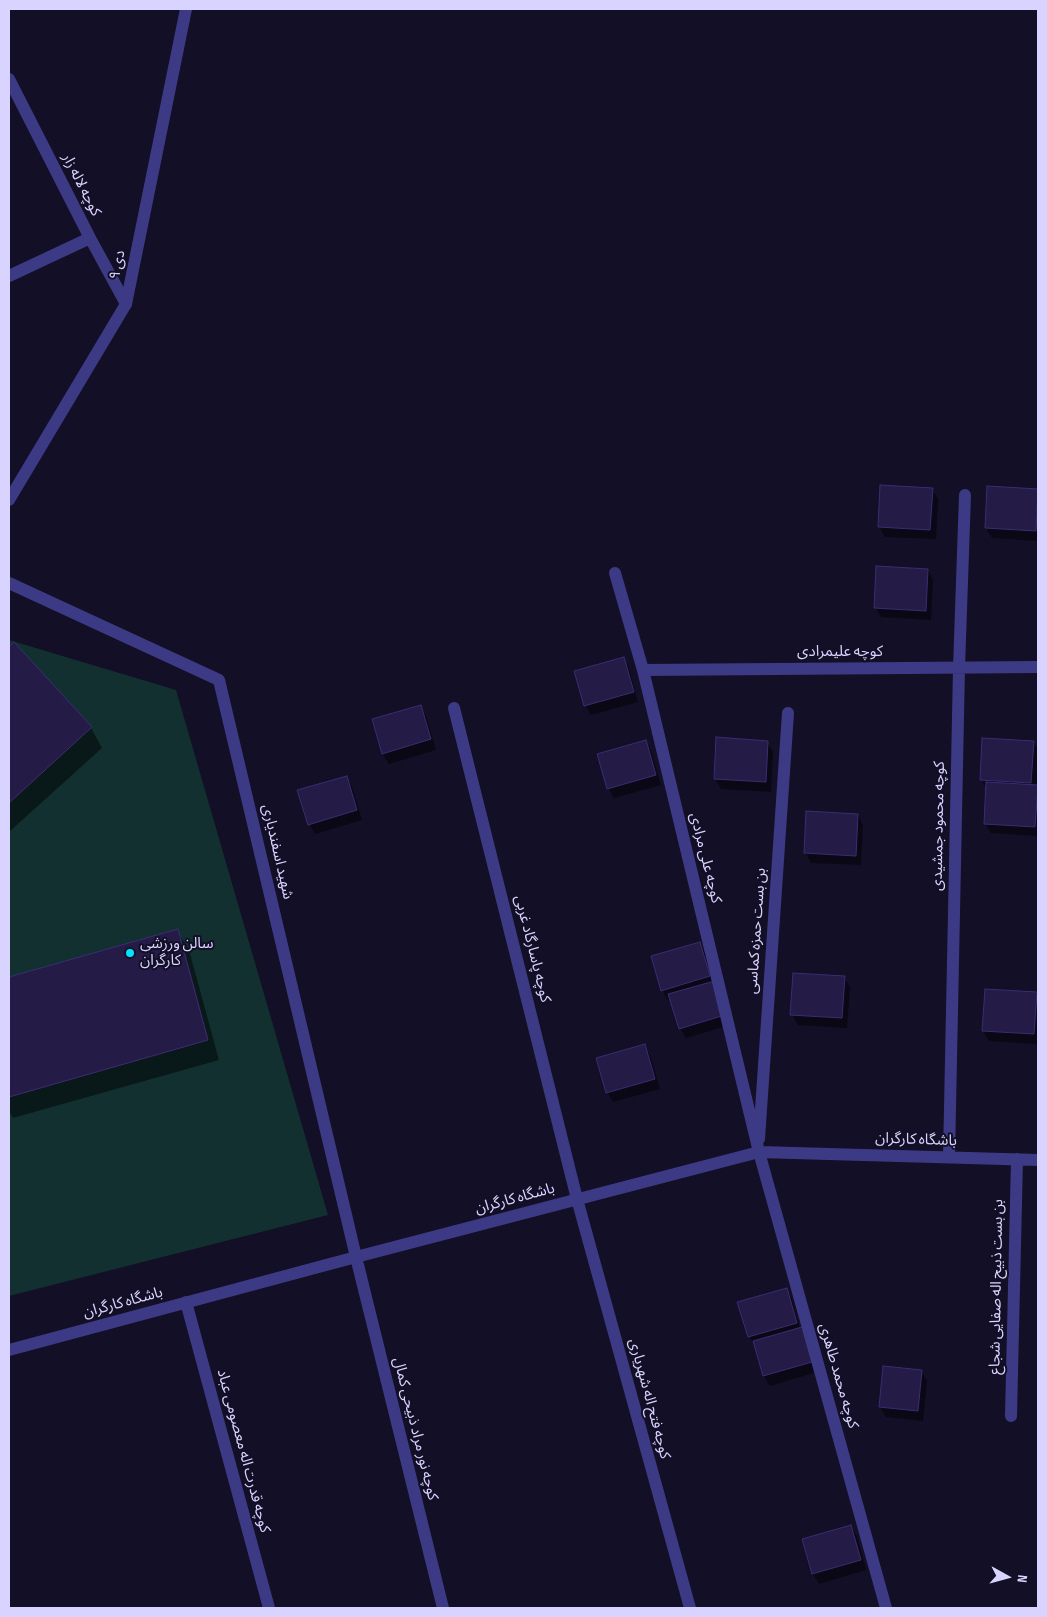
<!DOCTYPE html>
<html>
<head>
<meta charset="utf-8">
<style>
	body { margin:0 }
	#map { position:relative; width:1047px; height:1617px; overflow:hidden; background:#130f26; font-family:"Sofia Sans Condensed",sans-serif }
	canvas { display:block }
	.frame { position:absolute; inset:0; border:10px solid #d9d4ff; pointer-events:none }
	.north { position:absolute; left:982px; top:1552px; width:50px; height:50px; -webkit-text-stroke:4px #130f26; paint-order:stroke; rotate:97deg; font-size:14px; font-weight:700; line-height:20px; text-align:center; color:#d9d4ff }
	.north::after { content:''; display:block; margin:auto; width:18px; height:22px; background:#d9d4ff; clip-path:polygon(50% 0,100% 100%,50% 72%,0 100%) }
</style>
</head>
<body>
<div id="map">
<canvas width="1047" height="1617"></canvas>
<div class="frame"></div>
<div class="north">N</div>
</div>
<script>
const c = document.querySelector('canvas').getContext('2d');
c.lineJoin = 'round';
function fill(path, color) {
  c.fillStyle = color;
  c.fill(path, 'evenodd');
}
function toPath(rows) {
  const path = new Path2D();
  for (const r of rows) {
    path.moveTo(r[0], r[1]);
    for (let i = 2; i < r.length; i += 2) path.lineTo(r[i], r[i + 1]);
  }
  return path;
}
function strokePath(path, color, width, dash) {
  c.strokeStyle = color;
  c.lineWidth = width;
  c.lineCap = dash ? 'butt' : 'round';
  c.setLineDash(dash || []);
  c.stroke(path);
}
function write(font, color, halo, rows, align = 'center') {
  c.font = font + ' "Sofia Sans Condensed","Noto Sans Arabic",sans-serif';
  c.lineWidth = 4;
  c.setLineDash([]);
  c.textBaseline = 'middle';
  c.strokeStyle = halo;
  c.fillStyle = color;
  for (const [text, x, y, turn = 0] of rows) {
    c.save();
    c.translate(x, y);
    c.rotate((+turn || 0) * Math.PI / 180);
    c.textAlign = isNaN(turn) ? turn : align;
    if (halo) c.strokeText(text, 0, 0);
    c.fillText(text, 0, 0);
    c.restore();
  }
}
const green = toPath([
	[9,640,176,690,328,1215,9,1296]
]);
const shadow = toPath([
	[988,488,1038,490,1038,541,992,538,986,528],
	[932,489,938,499,936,539,885,537,879,526],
	[928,570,933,580,931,620,881,617,875,607],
	[14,644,91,728,102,748,9,832,9,648],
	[623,658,629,668,638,702,591,715,585,705],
	[421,706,426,716,436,750,389,764,383,754],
	[645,741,651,751,661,785,614,798,608,788],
	[767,742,773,752,771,792,721,789,715,779],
	[1034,742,1038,750,1037,786,1038,788,1038,836,991,833,985,823,987,790,981,779],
	[347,777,352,787,362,820,315,834,309,824],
	[858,815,863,825,861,865,811,863,805,852],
	[177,931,189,950,219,1060,13,1118,9,1111,9,978],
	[700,943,705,953,733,1024,686,1038,680,1028,671,999,668,1000,662,990],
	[844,977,850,987,847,1028,798,1025,792,1014],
	[1036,993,1038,997,1038,1044,989,1041,983,1031],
	[645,1045,650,1055,660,1089,613,1102,607,1092],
	[786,1289,792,1299,800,1329,817,1372,770,1386,764,1376,756,1346,755,1346,749,1336],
	[921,1371,927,1381,923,1421,886,1417,880,1407],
	[851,1526,857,1536,866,1570,819,1584,813,1574]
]);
const building = toPath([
	[880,485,933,488,930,530,878,527,880,485],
	[987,486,1038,489,1036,531,985,528,987,486],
	[876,566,928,569,926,611,874,608,876,566],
	[14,642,92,727,9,803,9,647,14,642],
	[624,657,634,692,584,706,574,671,624,657],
	[421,705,431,739,382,754,372,719,421,705],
	[716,737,768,741,766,782,714,779,716,737],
	[982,738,1034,741,1031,783,980,780,982,738],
	[646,740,656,775,607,789,597,754,646,740],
	[347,776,357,810,308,825,297,790,347,776],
	[986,782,1038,785,1035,827,984,824,986,782],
	[806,811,858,814,856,856,804,853,806,811],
	[178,929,208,1040,9,1097,9,977,178,929],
	[700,942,710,976,661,991,651,956,700,942],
	[793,973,845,976,842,1018,790,1015,793,973],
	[718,980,728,1014,679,1029,668,994,718,980],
	[985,989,1037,992,1034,1034,982,1031,985,989],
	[645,1044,655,1079,606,1093,596,1058,645,1044],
	[787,1288,797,1323,748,1337,737,1302,787,1288],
	[802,1327,812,1362,763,1376,753,1341,802,1327],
	[883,1366,922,1370,918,1411,879,1407,883,1366],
	[851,1525,861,1560,812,1574,802,1539,851,1525]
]);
const minor = toPath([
	[9,79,90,238,126,304],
	[9,276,90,238],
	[615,573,643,670,759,1152,886,1608],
	[9,583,219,680,356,1257,443,1608],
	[643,670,1038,667],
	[454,708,577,1199,690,1608],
	[759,1139,788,713],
	[949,1157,959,668,965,495],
	[186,1302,269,1608],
	[9,1350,356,1257,759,1152,1038,1160],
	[1011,1416,1017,1159]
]);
const tertiary = toPath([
	[9,500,126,304,186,9]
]);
const markers = [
	[130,953,5,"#00e5ff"]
];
const streetNames = [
	["کوچه لاله زار",81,185,63],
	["۹ دی",118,265,-79],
	["کوچه علیمرادی",840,652],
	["کوچه محمود جمشیدی",939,826,-89],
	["شهید اسفندیاری",277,852,77],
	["کوچه علی مرادی",705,858,76],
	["بن بست حمزه کماسی",757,931,-86],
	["کوچه پاسارگاد غربی",532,949,76],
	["باشگاه کارگران",916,1140,2],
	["باشگاه کارگران",515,1199,-15],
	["بن بست ذبیح اله صفایی شجاع",997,1287,-89],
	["باشگاه کارگران",123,1303,-15],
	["کوچه محمد طاهری",838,1376,74],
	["کوچه فتح اله شهریاری",649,1399,75],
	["کوچه نور مراد ذبیحی کمال",415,1429,76],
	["کوچه قدرت اله معصومی عباد",243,1451,75]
];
const poiNames = [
	["سالن ورزشی",140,944],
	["کارگران",140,961]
];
fill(green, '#12302f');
fill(shadow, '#0007');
fill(building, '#241b47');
strokePath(building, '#3b2d73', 1);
strokePath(minor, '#3d3a85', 12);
strokePath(tertiary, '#3d3a85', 12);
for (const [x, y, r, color] of markers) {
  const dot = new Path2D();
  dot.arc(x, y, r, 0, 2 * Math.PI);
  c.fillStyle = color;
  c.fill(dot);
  strokePath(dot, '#130f26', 2);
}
write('15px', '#d9d4ff', '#130f26', streetNames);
write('15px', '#d9d4ff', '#130f26', poiNames, 'left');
</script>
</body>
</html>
